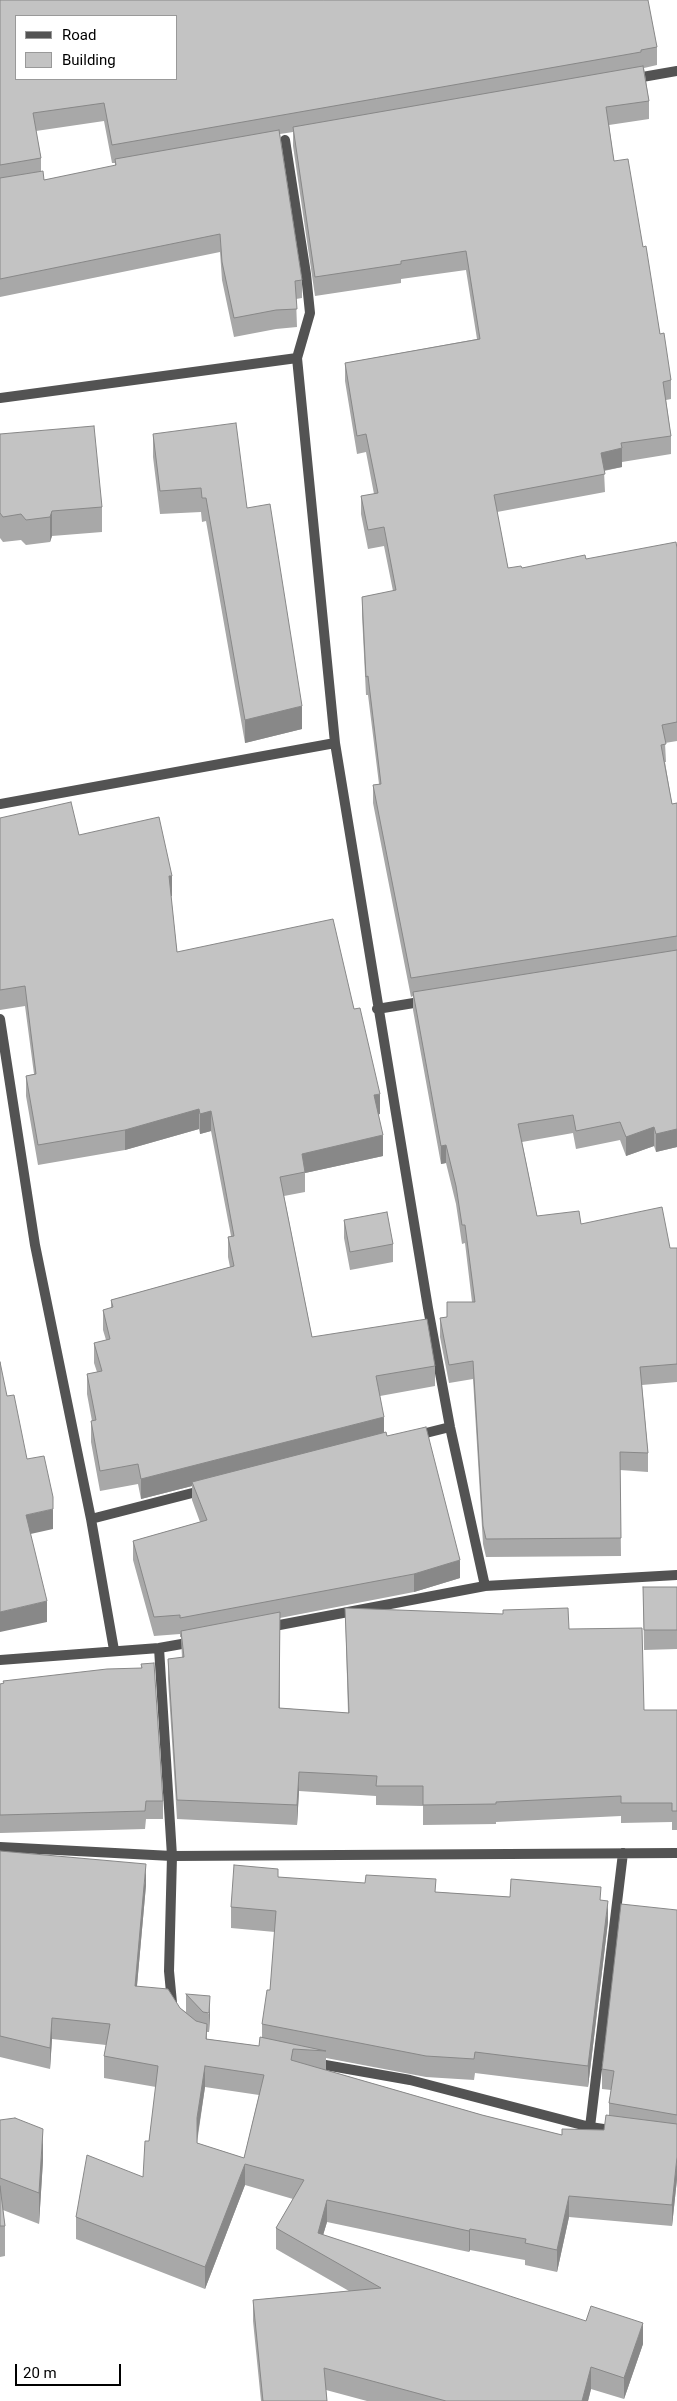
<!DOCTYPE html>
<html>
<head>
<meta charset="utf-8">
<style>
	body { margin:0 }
	#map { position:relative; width:677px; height:2401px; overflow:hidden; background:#fff; font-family:Roboto,sans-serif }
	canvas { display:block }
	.legend { position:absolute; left:15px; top:15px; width:162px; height:65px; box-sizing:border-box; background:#fff; border:1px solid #999; margin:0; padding:6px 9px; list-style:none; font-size:15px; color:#000 }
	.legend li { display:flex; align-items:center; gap:10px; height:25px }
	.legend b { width:25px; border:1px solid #999 }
	.scale { position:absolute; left:15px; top:2364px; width:106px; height:22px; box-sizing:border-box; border:2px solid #000; border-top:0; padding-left:6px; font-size:15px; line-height:18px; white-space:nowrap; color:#000; -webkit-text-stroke:4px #fff; paint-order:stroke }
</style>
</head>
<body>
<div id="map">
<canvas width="677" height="2401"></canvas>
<ul class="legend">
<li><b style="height:6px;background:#535353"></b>Road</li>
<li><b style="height:14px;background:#c3c3c3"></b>Building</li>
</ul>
<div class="scale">20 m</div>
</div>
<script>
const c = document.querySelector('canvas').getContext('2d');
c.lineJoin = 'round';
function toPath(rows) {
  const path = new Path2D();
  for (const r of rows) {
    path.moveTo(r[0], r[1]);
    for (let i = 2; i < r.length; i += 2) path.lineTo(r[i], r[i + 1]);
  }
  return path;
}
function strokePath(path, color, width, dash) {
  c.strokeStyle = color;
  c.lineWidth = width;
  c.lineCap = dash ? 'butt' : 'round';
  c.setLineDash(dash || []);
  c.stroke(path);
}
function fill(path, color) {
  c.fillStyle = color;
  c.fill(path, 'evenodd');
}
const street = toPath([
	[631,79,677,71],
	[285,140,306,274,310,313,297,358,335,743,428,1308,450,1427,485,1586],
	[0,398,297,358],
	[0,804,335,743],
	[377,1009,426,1001],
	[0,1019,35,1245,91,1519,114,1650],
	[414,1436,450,1427],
	[91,1519,204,1490],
	[269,1627,485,1586,677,1575],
	[159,1648,172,1856,169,1971,172,2003],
	[0,1660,159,1648,193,1642],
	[0,1847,172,1856,677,1853],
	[314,2063,410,2080,590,2127,617,2131],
	[590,2127,623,1853]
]);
const wall = toPath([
	[0,0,657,47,657,65,644,68,649,101,649,119,609,125,614,161,643,247,660,334,671,380,671,399,666,400,671,436,671,454,622,462,622,467,604,471,605,492,497,512,508,568,522,568,677,548,677,741,665,743,666,762,665,762,672,804,677,803,677,1147,656,1152,654,1146,626,1156,620,1140,576,1149,573,1133,522,1142,537,1216,581,1224,670,1248,677,1248,677,1382,642,1385,648,1453,648,1472,620,1470,621,1556,486,1557,483,1544,473,1379,449,1383,440,1337,440,1318,447,1317,447,1302,472,1302,465,1243,462,1244,456,1204,446,1163,441,1164,413,1010,413,996,411,997,373,803,373,785,379,784,368,695,366,695,362,615,362,597,393,591,384,546,368,549,361,514,361,496,374,494,366,452,357,454,345,381,345,363,477,339,466,270,401,279,401,283,315,296,293,146,293,132,280,134,302,280,302,298,296,299,297,327,276,329,234,337,222,280,220,252,0,297],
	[104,121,112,163,115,163,115,166,44,180,41,172,41,158,36,131],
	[0,434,102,507,102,532,52,536,50,542,26,545,21,540,3,542,0,538],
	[153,434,247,508,302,729,245,743,206,521,202,522,201,512,160,514,153,457],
	[0,818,79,835,172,896,171,896,177,952,354,1009,380,1114,378,1114,383,1156,305,1173,305,1192,284,1196,312,1337,435,1366,435,1386,380,1396,384,1432,387,1436,460,1578,414,1592,280,1618,280,1708,348,1713,345,1608,569,1629,644,1710,677,1710,677,1830,672,1830,672,1822,621,1823,621,1816,496,1822,496,1824,423,1825,423,1806,376,1805,376,1796,299,1791,297,1825,177,1819,168,1679,168,1659,182,1658,181,1637,180,1637,180,1634,154,1636,133,1560,133,1541,200,1522,192,1500,192,1486,141,1499,138,1484,100,1491,91,1442,91,1421,92,1421,87,1394,87,1374,97,1372,94,1363,94,1343,106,1340,103,1330,103,1310,111,1308,111,1300,230,1267,228,1257,228,1237,231,1236,211,1131,200,1134,199,1129,125,1150,38,1165,26,1096,26,1076,34,1074,25,1006,0,1010],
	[344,1220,393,1244,393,1262,350,1270,344,1238],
	[643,1587,677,1587,677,1649,644,1650],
	[141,1664,163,1801,163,1819,146,1819,145,1829,0,1833,0,1684,141,1668],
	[0,1851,146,1885,137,1986,180,2008,186,2012,186,1994,210,2015,209,2032,207,2032,207,2039,259,2046,262,2038,262,2024,270,1990,275,1932,231,1928,231,1907,278,1877,436,1892,510,1897,601,1900,608,1922,588,2087,475,2073,474,2080,426,2077,326,2058,326,2070,482,2115,562,2135,604,2130,609,2115,609,2103,611,2090,602,2089,602,2069,677,1910,677,2179,672,2226,569,2217,557,2272,525,2265,525,2260,470,2250,469,2252,327,2222,323,2235,643,2344,624,2399,591,2389,588,2401,367,2401,326,2390,327,2401,261,2401,253,2321,253,2300,349,2291,276,2249,276,2228,293,2199,245,2185,205,2289,76,2239,76,2217,143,2177,149,2141,156,2087,104,2078,104,2056,106,2045,52,2039,50,2069,0,2057],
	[205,2087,259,2095,244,2158,197,2143],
	[0,2120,43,2160,39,2224,3,2210,5,2226,5,2256,0,2257]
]);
const shadedWall = toPath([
	[622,448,622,467,601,471,601,453],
	[52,511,52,536,50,542,50,517],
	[302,706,302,729,245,743,245,720],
	[169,876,172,876,172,896,169,897],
	[380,1094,380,1114,374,1116,374,1095],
	[199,1109,199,1129,125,1150,125,1130],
	[211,1111,211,1131,200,1134,200,1114],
	[654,1127,654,1146,626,1156,626,1137],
	[677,1129,677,1147,656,1152,656,1134],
	[383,1135,383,1156,305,1173,302,1154],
	[446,1145,446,1163,441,1164,441,1146],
	[384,1417,384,1437,192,1482,192,1486,141,1499,141,1479],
	[53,1509,53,1529,26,1535,26,1515],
	[460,1560,460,1578,414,1592,414,1574],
	[47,1601,47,1622,0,1632,0,1612],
	[299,1772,299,1791,297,1825,297,1805],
	[146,1864,146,1885,135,2007,135,1986],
	[608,1901,608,1922,588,2087,588,2066],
	[210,1996,210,2015,209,2032,209,2013],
	[52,2018,52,2039,50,2069,50,2048],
	[205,2066,205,2087,197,2139,197,2118],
	[43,2129,43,2160,39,2224,39,2193],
	[677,2157,677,2179,672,2226,672,2205],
	[245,2164,245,2185,205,2289,205,2267],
	[569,2196,569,2217,557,2272,557,2250],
	[327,2200,327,2222,318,2252,318,2233],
	[470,2229,470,2250,469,2252,469,2231],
	[643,2323,643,2344,624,2399,624,2378],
	[591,2367,591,2389,588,2401,582,2401]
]);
const building = toPath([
	[0,0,648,0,657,47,641,50,641,52,112,145,104,103,33,113,41,158,0,165,0,0],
	[16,16,176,16,176,79,16,79,16,16],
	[643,66,649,101,606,107,614,161,628,159,643,247,646,246,660,334,664,333,671,380,663,382,671,436,621,443,622,448,601,453,605,474,494,495,508,568,521,566,522,568,585,555,586,559,676,542,677,548,677,722,662,725,666,744,661,745,672,804,677,803,677,936,411,978,373,785,381,784,368,676,366,677,362,597,396,590,384,527,368,530,361,496,378,493,366,434,357,436,345,363,480,339,466,251,401,261,401,264,315,277,293,127,643,66],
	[279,130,302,280,295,281,297,309,276,310,234,318,222,262,220,234,0,279,0,178,43,171,44,180,116,165,115,159,279,130],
	[236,423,247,508,270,504,302,706,245,720,206,498,202,498,201,488,160,491,153,434,236,423],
	[94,426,102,507,52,511,50,517,26,520,21,514,3,517,0,513,0,434,94,426],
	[71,802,79,835,159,817,172,876,169,876,177,952,333,919,354,1009,360,1008,380,1094,374,1095,383,1135,302,1154,305,1172,280,1177,312,1337,427,1319,435,1366,376,1376,384,1417,141,1479,138,1464,100,1471,91,1421,96,1420,87,1374,102,1371,94,1343,110,1339,103,1310,113,1307,111,1300,234,1266,228,1237,234,1236,211,1111,200,1114,199,1109,125,1130,38,1145,26,1076,36,1074,25,986,0,990,0,818,71,802],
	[677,950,677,1129,656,1134,654,1127,626,1137,620,1122,576,1131,573,1115,518,1124,537,1216,579,1211,581,1224,662,1207,670,1248,677,1248,677,1364,640,1367,648,1453,620,1452,621,1538,486,1539,483,1526,473,1361,449,1365,440,1318,447,1317,447,1302,475,1302,465,1225,462,1225,456,1186,446,1145,441,1146,413,992,677,950],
	[387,1212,393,1244,350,1252,344,1220,387,1212],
	[0,1362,7,1396,14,1395,27,1459,44,1456,53,1497,53,1509,26,1515,47,1601,0,1612,0,1362],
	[426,1427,460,1560,414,1574,180,1618,180,1615,154,1617,133,1541,207,1520,192,1482,386,1432,387,1436,426,1427],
	[643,1587,677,1587,677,1630,644,1630,643,1587],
	[345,1608,503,1614,503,1610,568,1608,569,1629,642,1628,644,1710,677,1710,677,1811,672,1811,672,1803,621,1803,621,1796,496,1802,496,1804,423,1805,423,1786,376,1786,377,1776,299,1772,297,1805,177,1800,168,1659,184,1657,181,1631,280,1612,279,1708,349,1713,345,1608],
	[154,1663,163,1801,146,1801,145,1811,0,1815,0,1684,4,1683,3,1681,107,1669,142,1668,141,1664,154,1663],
	[0,1851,146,1864,135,1986,168,1989,180,2008,196,2021,207,2024,206,2039,259,2046,260,2037,326,2051,293,2049,291,2060,482,2115,562,2135,562,2129,604,2130,606,2115,677,2124,677,2157,672,2205,569,2196,557,2250,525,2243,526,2239,470,2229,469,2231,327,2200,318,2233,586,2321,591,2306,643,2323,624,2378,591,2367,582,2401,446,2401,324,2368,327,2401,263,2401,253,2300,381,2288,276,2228,304,2180,245,2164,205,2267,76,2217,87,2155,143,2177,145,2141,149,2141,158,2066,104,2056,110,2024,52,2018,50,2048,0,2036,0,1851],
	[205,2066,264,2075,244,2158,197,2143,197,2118,205,2066],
	[234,1865,278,1869,278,1877,365,1883,366,1875,436,1879,435,1892,510,1897,511,1879,601,1887,600,1900,608,1901,588,2066,475,2052,474,2059,426,2056,262,2024,267,1990,270,1990,276,1911,231,1907,234,1865],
	[621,1904,677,1910,677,2115,609,2103,614,2071,602,2069,621,1904],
	[186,1994,210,1996,209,2013,203,2012,186,1994],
	[15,2118,43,2129,39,2193,0,2178,0,2120,15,2118],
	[0,2186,5,2226,0,2226,0,2186]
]);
strokePath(street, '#535353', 10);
fill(wall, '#a8a8a8');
fill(shadedWall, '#888');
fill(building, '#c3c3c3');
strokePath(building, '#888', 1);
</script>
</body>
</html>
